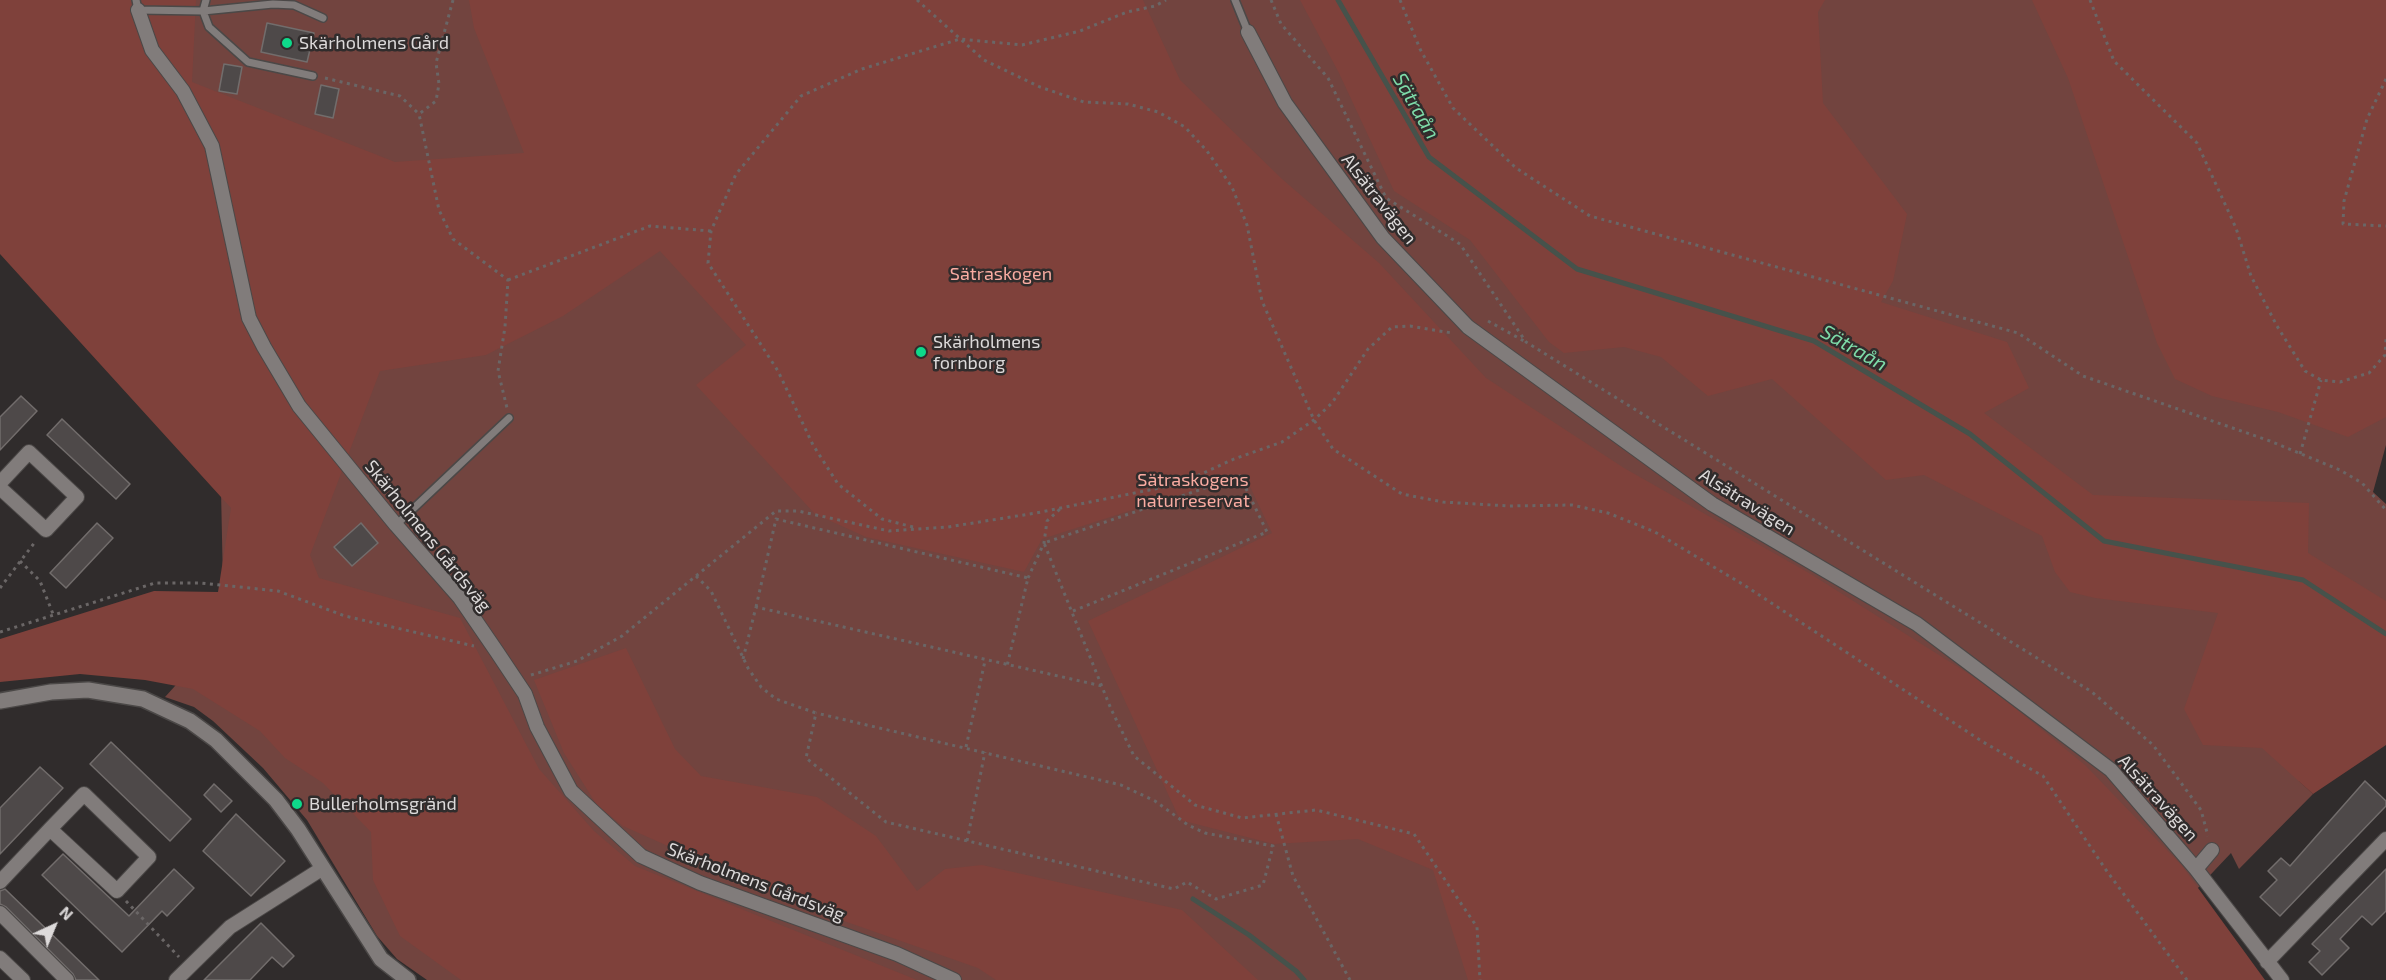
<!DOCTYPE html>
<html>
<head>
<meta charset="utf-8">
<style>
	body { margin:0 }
	#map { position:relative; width:2386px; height:980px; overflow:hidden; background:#302c2c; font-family:"Exo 2",sans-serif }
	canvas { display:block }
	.north { position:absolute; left:24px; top:896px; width:60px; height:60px; -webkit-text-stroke:4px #302c2c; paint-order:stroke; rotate:44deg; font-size:16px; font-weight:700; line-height:24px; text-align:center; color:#dddada }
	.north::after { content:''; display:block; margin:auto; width:21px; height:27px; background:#dddada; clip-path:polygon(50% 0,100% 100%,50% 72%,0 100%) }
</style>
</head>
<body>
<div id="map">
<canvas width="2386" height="980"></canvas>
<div class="north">N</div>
</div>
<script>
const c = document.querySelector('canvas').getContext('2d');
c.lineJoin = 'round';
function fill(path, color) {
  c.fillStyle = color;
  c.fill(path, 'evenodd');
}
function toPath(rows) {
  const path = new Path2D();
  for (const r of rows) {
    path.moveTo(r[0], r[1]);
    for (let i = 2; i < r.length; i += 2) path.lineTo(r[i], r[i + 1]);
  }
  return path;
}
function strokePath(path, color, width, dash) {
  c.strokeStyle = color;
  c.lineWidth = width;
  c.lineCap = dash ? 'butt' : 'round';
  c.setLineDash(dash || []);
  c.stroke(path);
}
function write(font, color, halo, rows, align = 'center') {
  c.font = font + ' "Exo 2",sans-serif';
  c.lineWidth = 5;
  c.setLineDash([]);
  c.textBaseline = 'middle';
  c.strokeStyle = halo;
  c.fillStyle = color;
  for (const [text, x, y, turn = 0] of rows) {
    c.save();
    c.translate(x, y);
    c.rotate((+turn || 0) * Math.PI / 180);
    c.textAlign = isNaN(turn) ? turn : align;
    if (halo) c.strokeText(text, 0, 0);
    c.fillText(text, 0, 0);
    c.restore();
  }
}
const green = toPath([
	[0,0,2386,0,2386,445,2373,492,2386,504,2386,735,2299,781,2313,794,2239,869,2231,853,2197,889,2255,980,427,980,397,959,377,936,307,820,263,768,213,721,194,707,165,697,224,632,220,443]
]);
const forest = toPath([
	[0,0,196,0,192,82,395,162,524,153,474,28,469,0,1143,0,1180,80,1282,179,1379,263,1486,378,1624,468,1809,573,1988,686,2085,765,2182,866,2265,980,1468,980,1433,870,1358,839,1274,844,1180,820,1088,621,1272,533,1244,474,1042,539,1024,572,866,537,815,514,696,385,746,345,660,251,563,316,486,355,380,371,310,555,319,578,460,618,539,769,594,831,635,866,917,980,461,980,400,936,373,880,371,832,323,783,285,758,260,731,193,689,145,680,80,674,0,682,0,639,154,591,218,592,231,508,0,254],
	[1300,0,1825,0,1818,12,1823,103,1907,214,1893,281,1881,302,2007,342,2029,388,1984,413,2093,495,2309,503,2308,553,2386,601,2386,745,2313,794,2262,748,2203,745,2184,709,2218,613,2095,598,2070,592,2055,572,2042,536,1924,475,1886,480,1772,379,1708,396,1661,357,1624,347,1564,353,1549,342,1470,240,1394,191,1339,73],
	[2032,0,2386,0,2386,417,2348,437,2278,412,2212,396,2175,379,2157,343,2068,78],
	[626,648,675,749,701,776,817,797,876,836,917,891,945,869,982,865,1182,910,1258,980,996,980,978,968,807,908,623,826,597,805,564,753,534,680]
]);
const stream = toPath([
	[1338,0,1429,157,1577,269,1814,341,1970,434,2104,541,2303,580,2386,634],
	[1193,899,1249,935,1296,971,1304,980]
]);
const building = toPath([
	[267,23,314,33,307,62,261,52,267,23],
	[224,64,242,67,237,94,219,91,224,64],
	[321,85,339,89,333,118,315,114,321,85],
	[21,396,37,411,0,450,0,417,21,396],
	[62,419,130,484,116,499,47,435,62,419],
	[97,523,113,538,66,588,50,573,97,523],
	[361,523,378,543,352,566,334,547,361,523],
	[111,742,191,819,170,841,90,764,111,742],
	[40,767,63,788,0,854,0,808,40,767],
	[2365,781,2386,801,2386,806,2280,916,2260,897,2277,880,2268,871,2281,858,2290,866,2365,781],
	[214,784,232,801,221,812,204,795,214,784],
	[236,814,285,861,251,896,203,851,236,814],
	[63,854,129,916,174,869,194,888,167,916,162,911,122,952,42,875,63,854],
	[2386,869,2386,911,2372,925,2362,916,2340,939,2349,948,2322,975,2309,962,2320,951,2312,944,2386,869],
	[5,889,99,980,76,980,73,974,6,907,0,904,0,891,5,889],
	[261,923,294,956,283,967,272,957,250,980,204,980,261,923]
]);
const path = toPath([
	[453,0,436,63,439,84,436,101,419,114,439,210,453,239,508,280,505,327,498,371,507,408],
	[917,0,984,60,1040,87,1084,102,1128,104,1158,112,1185,127,1207,151,1232,187,1247,225,1262,301,1314,420,1333,449,1402,494,1443,502,1509,506,1572,505,1608,513,1655,532,1744,585,1983,742,2043,776,2106,870,2187,980],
	[1271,0,1281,24,1328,78,1386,198,1460,244,1526,342,2092,692,2153,745,2201,810,2208,836],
	[1400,0,1420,49,1453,108,1516,168,1590,216,2018,333,2083,376,2270,441,2340,470,2362,483,2386,510],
	[2090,0,2114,61,2197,143,2236,228,2251,276,2277,326,2305,371,2321,380,2340,382,2369,373,2385,355,2386,339],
	[325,78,400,96,419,114],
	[2386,79,2367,119,2344,201,2343,224,2386,226],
	[508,280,650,226,711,231],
	[1488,321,1524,341],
	[2300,454,2321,380],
	[913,527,882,519,838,484,813,445,778,371,708,263,711,231,736,174,801,96,862,69,960,39,1022,45,1080,31,1127,12,1155,6,1166,0],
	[20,561,40,581,53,614],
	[696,576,711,591,748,668,761,687,776,699,816,713,806,758,886,822,1174,889,1187,882,1216,899,1263,885,1273,846,1205,833,1188,825,1155,801,1121,785,816,713],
	[1028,578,1044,543,1047,521,1060,509],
	[0,588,35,542],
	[756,607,776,519,1028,578,1007,666],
	[1073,611,1267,532,1240,476,1044,543,1111,709,1134,756,1195,805,1242,818,1316,810,1414,834,1477,927,1480,980],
	[0,632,155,583,201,583,278,591,345,616,474,646],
	[743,659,756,607,1102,686],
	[531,675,577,661,622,636,776,511,798,511,889,531,948,527,1036,513,1179,484,1234,459,1282,442,1314,420,1332,403,1368,349,1392,327,1410,326,1452,333],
	[966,747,985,661],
	[1276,814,1293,876,1350,980],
	[967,841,985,752],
	[126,901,179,957]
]);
const lane = toPath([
	[136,0,138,10,203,11,273,4,294,5,323,18],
	[206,0,203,11,209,27,248,62,313,76],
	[1235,0,1248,32],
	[396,525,509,418]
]);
const street = toPath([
	[138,10,152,50,183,91,212,146,249,318,264,347,299,406,396,525,460,598,497,652,525,694,537,727,571,791,641,856,700,883,897,954,954,980],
	[1248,32,1285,103,1383,238,1468,327,1712,504,1917,624,2111,770,2196,869,2282,980],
	[0,483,29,452,77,497,46,530,0,488],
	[2196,869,2212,850],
	[0,882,50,829,84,794,149,857,117,891,50,829],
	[0,913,67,980],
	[0,958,23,980],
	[2267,962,2386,839],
	[176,980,230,927,323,868]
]);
const secondary = toPath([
	[0,701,51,692,88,690,143,699,190,721,216,740,276,800,298,829,381,959,408,980]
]);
const markers = [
	[287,43,6,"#0ed98a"],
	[921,352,6,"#0ed98a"],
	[297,804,6,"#0ed98a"]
];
const poiNames = [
	["Skärholmens Gård",299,43],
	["Skärholmens",933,342],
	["fornborg",933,363],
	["Bullerholmsgränd",309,804]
];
const streetNames = [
	["Alsätravägen",1379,199,52],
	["Alsätravägen",1747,502,32],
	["Skärholmens Gårdsväg",428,536,51],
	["Alsätravägen",2158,798,48],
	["Skärholmens Gårdsväg",756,882,21]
];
const parkNames = [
	["Sätraskogen",1001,274],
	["Sätraskogens",1193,480],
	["naturreservat",1193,501]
];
const waterNames = [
	["Sätraån",1416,106,60],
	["Sätraån",1854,348,30]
];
fill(green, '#72443f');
fill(forest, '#7f413b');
strokePath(stream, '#46524b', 5);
fill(building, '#4e4949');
strokePath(building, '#726d6c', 1.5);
strokePath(lane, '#4b4847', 10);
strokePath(street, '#4b4847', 16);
strokePath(secondary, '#4b4847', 18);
strokePath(path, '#6a6666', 3, [3, 4.5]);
strokePath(lane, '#817c7b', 7);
strokePath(street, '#817c7b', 14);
strokePath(secondary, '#817c7b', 15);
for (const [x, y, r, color] of markers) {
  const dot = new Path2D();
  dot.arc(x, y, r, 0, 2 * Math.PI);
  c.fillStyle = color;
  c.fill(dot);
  strokePath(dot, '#302c2c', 2);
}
write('18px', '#dddada', '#302c2c', poiNames, 'left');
write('18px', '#dddada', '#302c2c', streetNames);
write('18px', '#faaca2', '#302c2c', parkNames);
write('italic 20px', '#7edba8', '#302c2c', waterNames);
</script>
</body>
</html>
